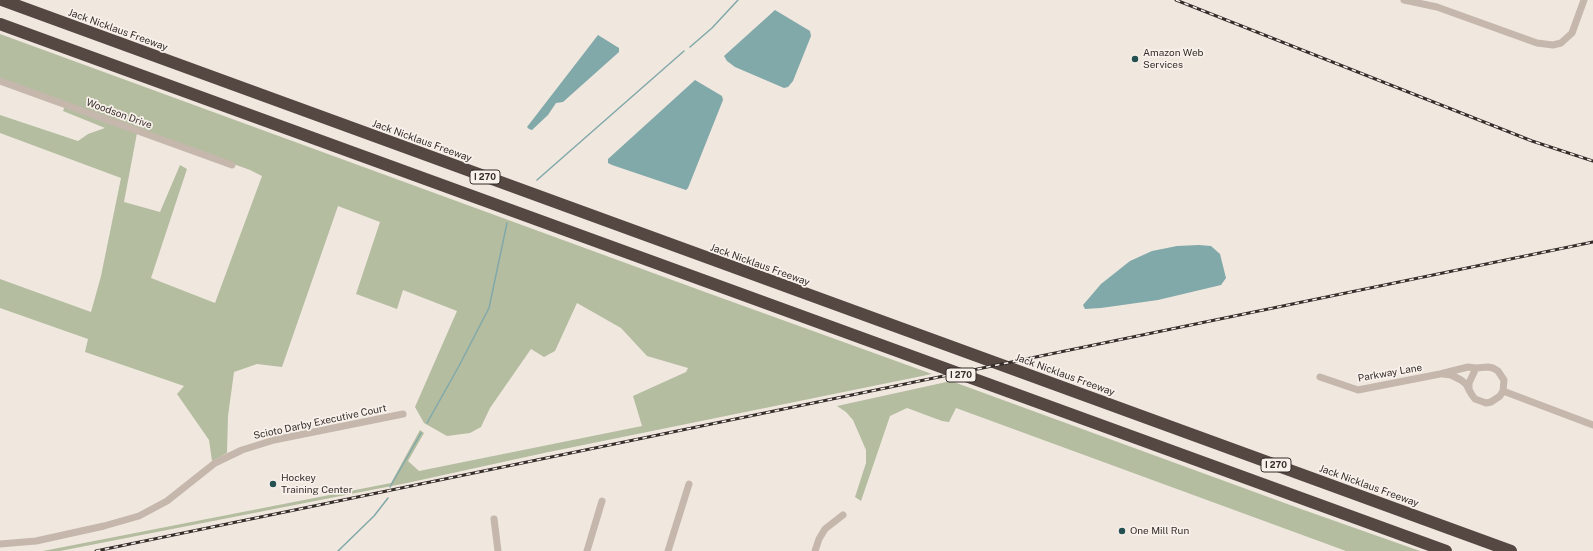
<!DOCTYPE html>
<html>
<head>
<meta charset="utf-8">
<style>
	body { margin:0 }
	canvas { display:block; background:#f0e7df }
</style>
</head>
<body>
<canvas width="1593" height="551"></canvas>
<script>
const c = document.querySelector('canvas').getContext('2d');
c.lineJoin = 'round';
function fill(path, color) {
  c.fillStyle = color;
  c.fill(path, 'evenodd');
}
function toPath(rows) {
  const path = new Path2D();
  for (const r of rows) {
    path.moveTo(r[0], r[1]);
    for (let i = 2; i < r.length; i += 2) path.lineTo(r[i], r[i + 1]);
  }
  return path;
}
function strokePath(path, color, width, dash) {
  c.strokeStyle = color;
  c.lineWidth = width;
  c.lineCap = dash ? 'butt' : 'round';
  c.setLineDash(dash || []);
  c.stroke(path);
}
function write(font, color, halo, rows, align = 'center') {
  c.font = font + ' "Public Sans",sans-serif';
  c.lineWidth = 3.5;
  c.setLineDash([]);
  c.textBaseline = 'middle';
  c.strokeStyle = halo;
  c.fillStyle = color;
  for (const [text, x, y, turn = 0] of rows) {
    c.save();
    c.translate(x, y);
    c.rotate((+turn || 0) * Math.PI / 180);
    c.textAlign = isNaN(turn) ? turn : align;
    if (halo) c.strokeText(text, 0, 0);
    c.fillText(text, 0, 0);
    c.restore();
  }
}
const green = toPath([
	[0,34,705,292,932,374,544,453,407,483,60,551,43,551,391,483,420,430,424,433,408,461,419,471,642,426,633,396,686,372,688,368,647,356,621,328,577,303,555,351,544,357,531,349,490,408,481,427,470,433,447,436,424,423,415,407,457,311,403,290,397,309,356,294,380,222,338,206,282,367,257,364,234,372,228,416,227,453,212,461,209,440,177,394,184,386,85,352,88,339,0,308,0,279,91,312,101,276,121,178,0,133,0,115,78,141,88,134,105,128,63,111,65,106,137,133,124,202,160,212,180,165,187,169,151,278,215,303,262,176,250,170,0,79],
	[951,381,1301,509,1420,551,1346,551,956,408,949,422,942,421,907,408,890,416,861,501,855,497,866,463,866,450,853,420,846,412,837,406]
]);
const water = toPath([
	[775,10,810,31,811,36,793,81,788,87,784,88,735,67,727,61,724,56],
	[598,35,619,48,619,52,563,102,556,103,548,115,532,130,529,129,527,127],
	[695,80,722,96,723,100,688,188,686,190,612,165,608,163,608,159],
	[1199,245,1211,246,1220,254,1226,278,1221,285,1158,300,1101,308,1085,309,1083,305,1101,284,1130,261,1152,251,1177,246]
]);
const stream = toPath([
	[690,47,712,28,738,0],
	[537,180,684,51],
	[427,423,459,366,489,308,507,223],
	[390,487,421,433],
	[338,551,374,516,388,498]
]);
const street = toPath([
	[1404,0,1437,7,1537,43,1553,45,1561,43,1572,33,1584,0],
	[0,81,232,165],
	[1443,374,1451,375,1461,380,1466,384,1472,395,1475,399,1486,403,1491,402,1500,396,1503,391,1504,380,1498,371,1493,368,1488,367,1476,368,1469,383,1469,390],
	[1320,377,1358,390,1440,374,1468,367,1476,368],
	[1503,391,1593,425],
	[494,519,498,551],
	[0,544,36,541,104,526,139,516,167,501,215,463,242,450,274,440,403,414],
	[587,551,602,501],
	[668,551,689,484],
	[815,551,819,539,825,529,843,515]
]);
const highway = toPath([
	[2,0,1511,551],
	[0,24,1446,551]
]);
const rail = toPath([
	[1176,0,1532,141,1593,161],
	[96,551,1593,242]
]);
const markers = [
	[1135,59,4,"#245052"],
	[273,484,4,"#245052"],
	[1122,531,4,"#245052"]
];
const shields = [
	[485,177,30],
	[961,375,30],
	[1276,465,30]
];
const shieldNames = [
	["I 270",485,177],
	["I 270",961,375],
	["I 270",1276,465]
];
const streetNames = [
	["Jack Nicklaus Freeway",118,30,20],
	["Woodson Drive",119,114,20],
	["Jack Nicklaus Freeway",422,141,20],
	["Jack Nicklaus Freeway",760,265,20],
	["Parkway Lane",1390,373,-10],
	["Jack Nicklaus Freeway",1065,375,20],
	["Scioto Darby Executive Court",320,422,-12],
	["Jack Nicklaus Freeway",1369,486,20]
];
const poiNames = [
	["Amazon Web",1143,53],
	["Services",1143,65],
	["Hockey",281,478],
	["Training Center",281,490],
	["One Mill Run",1130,531]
];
fill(green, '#b4bda0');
fill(water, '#81a9a9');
strokePath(stream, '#81a9a9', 1.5);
strokePath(street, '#c6b7ac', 7);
strokePath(highway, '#554742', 12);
strokePath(rail, '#352d2a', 3);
strokePath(rail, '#f8f1eb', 1.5, [4.5]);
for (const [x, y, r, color] of markers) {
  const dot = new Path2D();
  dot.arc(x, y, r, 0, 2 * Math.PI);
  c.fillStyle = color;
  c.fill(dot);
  strokePath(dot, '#f8f1eb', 1.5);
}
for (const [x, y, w] of shields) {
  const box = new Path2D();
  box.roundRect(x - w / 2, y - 7, w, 14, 3);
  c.fillStyle = '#f8f1eb';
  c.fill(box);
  strokePath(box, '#352d2a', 1);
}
write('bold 9px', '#352d2a', null, shieldNames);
write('10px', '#352d2a', '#f8f1eb', streetNames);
write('10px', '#352d2a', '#f8f1eb', poiNames, 'left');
</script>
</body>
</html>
